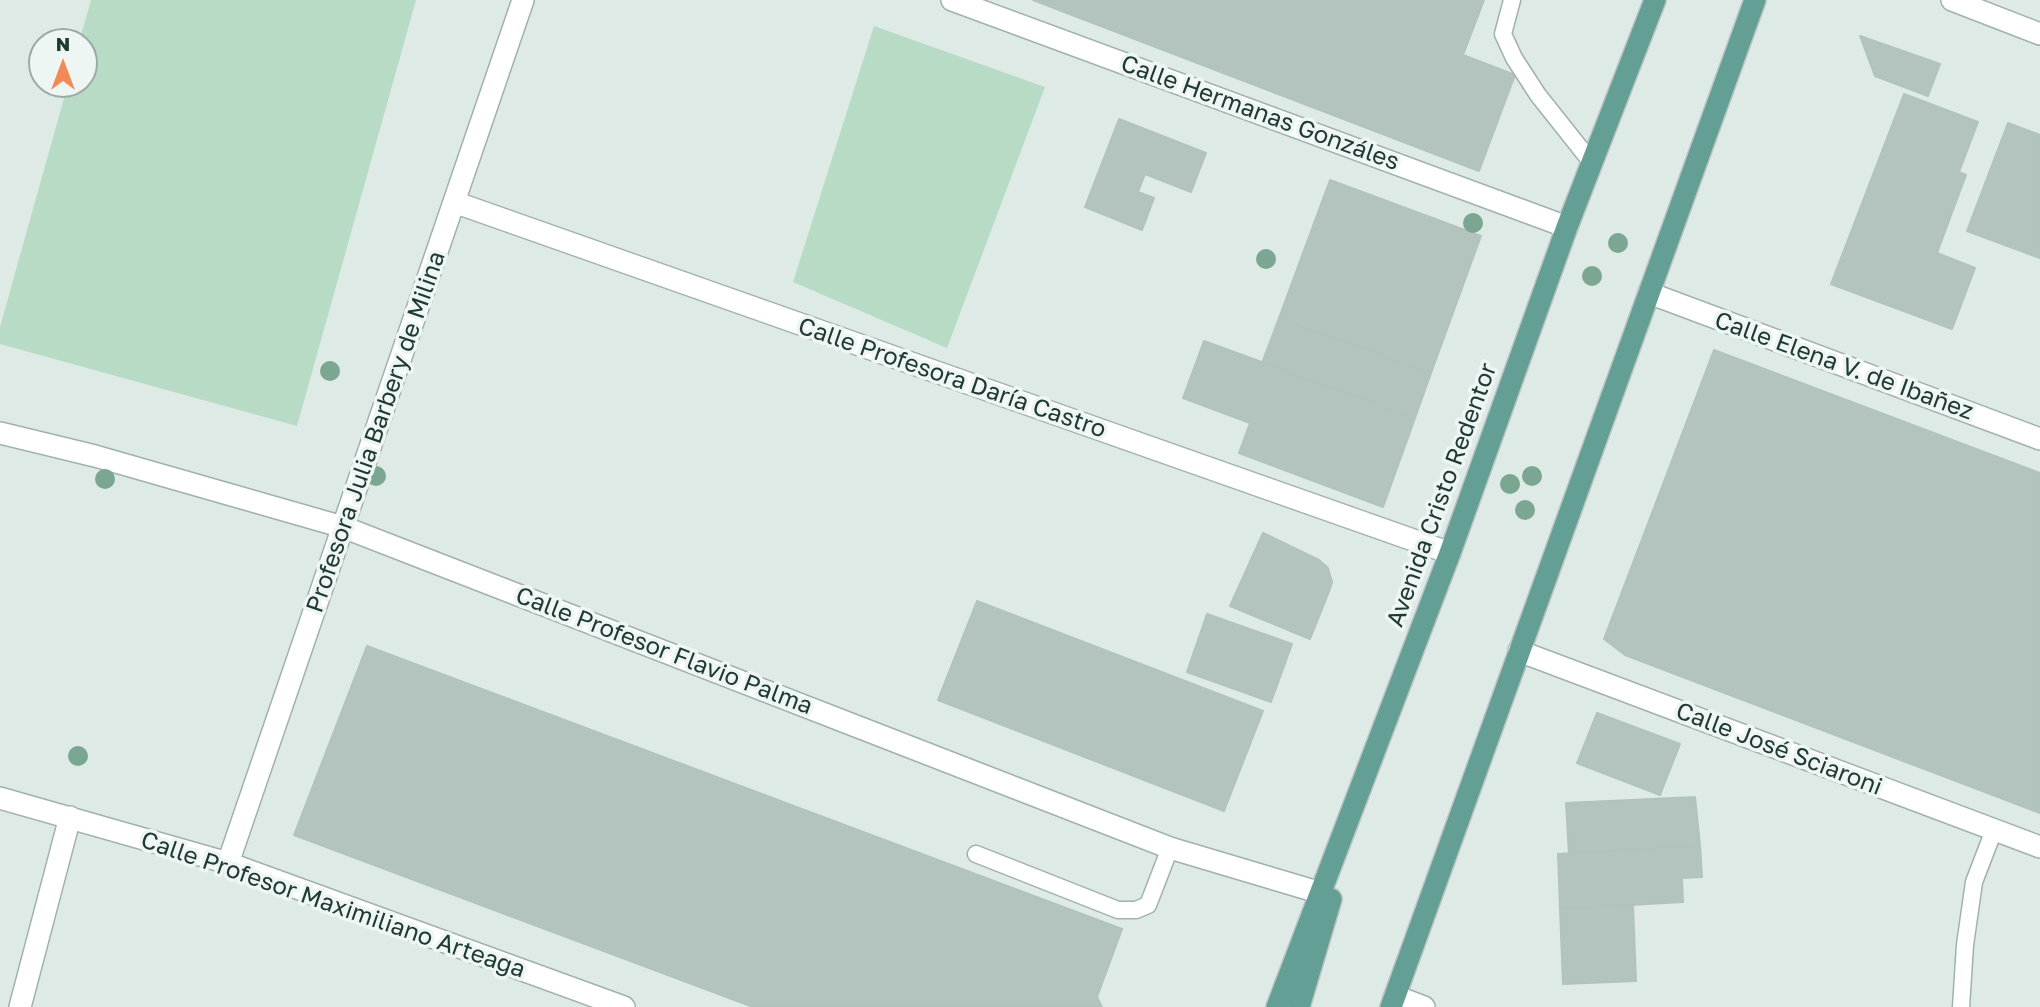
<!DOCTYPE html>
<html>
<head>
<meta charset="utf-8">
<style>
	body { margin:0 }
	#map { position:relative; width:2040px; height:1007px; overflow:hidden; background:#deeae6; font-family:"Golos Text",sans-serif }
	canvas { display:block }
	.north { position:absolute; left:28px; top:28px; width:70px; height:70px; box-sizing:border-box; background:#eef6f3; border:2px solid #9caaa7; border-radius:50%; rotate:0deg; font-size:19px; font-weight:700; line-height:28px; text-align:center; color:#203935 }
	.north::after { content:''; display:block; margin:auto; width:24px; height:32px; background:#f18a55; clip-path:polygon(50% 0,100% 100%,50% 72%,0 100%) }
</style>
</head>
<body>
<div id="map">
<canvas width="2040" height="1007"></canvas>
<div class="north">N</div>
</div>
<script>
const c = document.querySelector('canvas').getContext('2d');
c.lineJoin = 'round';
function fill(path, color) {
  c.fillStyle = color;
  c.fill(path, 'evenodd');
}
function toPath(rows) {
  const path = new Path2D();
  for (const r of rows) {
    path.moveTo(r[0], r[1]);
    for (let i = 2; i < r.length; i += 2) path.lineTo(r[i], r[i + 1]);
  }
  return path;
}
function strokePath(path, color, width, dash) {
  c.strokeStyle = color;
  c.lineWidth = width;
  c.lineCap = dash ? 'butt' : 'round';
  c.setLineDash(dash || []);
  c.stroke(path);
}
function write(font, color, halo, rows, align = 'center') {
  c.font = font + ' "Golos Text",sans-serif';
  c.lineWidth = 7;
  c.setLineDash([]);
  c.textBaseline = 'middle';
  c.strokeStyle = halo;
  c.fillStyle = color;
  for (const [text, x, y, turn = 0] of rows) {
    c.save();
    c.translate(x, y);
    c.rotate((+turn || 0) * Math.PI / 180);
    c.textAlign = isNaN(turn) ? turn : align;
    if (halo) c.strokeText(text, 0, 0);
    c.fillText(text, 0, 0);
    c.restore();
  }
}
const green = toPath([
	[91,0,416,0,297,426,0,344,0,327,68,84,84,84,84,42,79,42],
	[874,26,1045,87,947,348,793,282]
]);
const building = toPath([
	[1033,0,1484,0,1463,55,1515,75,1479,171,1033,0],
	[1860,36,1940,64,1928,96,1875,76,1860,36],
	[1904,94,1978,122,1959,172,1966,175,1937,253,1975,268,1952,329,1831,284,1904,94],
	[1119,119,1206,153,1191,192,1145,174,1138,192,1154,198,1142,230,1085,207,1119,119],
	[2008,123,2040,135,2040,258,1967,231,2008,123],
	[1330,180,1481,236,1431,373,1279,318,1330,180],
	[1279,318,1431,373,1415,418,1262,363,1279,318],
	[1204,341,1415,418,1383,507,1239,453,1250,423,1183,398,1204,341],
	[1714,350,2040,473,2040,813,1625,655,1604,639,1714,350],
	[1263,533,1319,560,1328,568,1332,582,1330,589,1310,639,1230,606,1263,533],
	[977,601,1263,711,1224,811,938,700,977,601],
	[1207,614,1292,644,1271,702,1187,672,1207,614],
	[367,646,1122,929,1097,997,1102,1007,753,1007,294,835,367,646],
	[1597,713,1680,744,1660,795,1577,763,1597,713],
	[1695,797,1700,845,1569,854,1566,803,1695,797],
	[1700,845,1702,877,1682,878,1683,902,1560,909,1558,854,1700,845],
	[1633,905,1636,981,1563,984,1560,909,1633,905]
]);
const service = toPath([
	[1512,0,1503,34,1514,58,1538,95,1592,163],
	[976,854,1118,910,1136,910,1148,905,1170,848],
	[1961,1007,1965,945,1974,882,1994,830]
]);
const minor = toPath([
	[952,0,1567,227],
	[1952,0,2040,34],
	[454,202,1450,553],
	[1649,293,2040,439],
	[0,433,95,456,343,527,1170,848,1321,893],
	[1519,651,2040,847],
	[0,798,228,863,624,1007],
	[228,863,523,0],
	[1395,996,1424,1007],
	[20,1007,70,817]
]);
const primary = toPath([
	[1277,1007,1450,553,1567,227,1655,0],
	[1299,1007,1331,899],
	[1391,1007,1755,0]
]);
const trees = [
	[1473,223],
	[1618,243],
	[1266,259],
	[1592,276],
	[330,371],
	[376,476],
	[1532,476],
	[105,479],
	[1510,484],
	[1525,510],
	[78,756]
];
const streetNames = [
	["Calle Hermanas Gonzáles",1260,113,20],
	["Calle Elena V. de Ibañez",1844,366,20],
	["Calle Profesora Daría Castro",952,378,19],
	["Profesora Julia Barbery de Milina",376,432,-71],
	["Avenida Cristo Redentor",1442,495,-70],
	["Calle Profesor Flavio Palma",664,651,21],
	["Calle José Sciaroni",1779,749,21],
	["Calle Profesor Maximiliano Arteaga",333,905,19]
];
fill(green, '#b7dbc4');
fill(building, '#b3c4bf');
strokePath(building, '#b1c3bd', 2);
strokePath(service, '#a1b1ad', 19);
strokePath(minor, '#a1b1ad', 24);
strokePath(primary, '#bcc4c2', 24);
strokePath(service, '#fff', 16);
strokePath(minor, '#fff', 21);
strokePath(primary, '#639f95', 21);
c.fillStyle = '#7ba691';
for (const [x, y] of trees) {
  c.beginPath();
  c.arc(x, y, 10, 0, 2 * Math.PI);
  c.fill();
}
write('24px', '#203935', '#eef6f3', streetNames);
</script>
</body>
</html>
